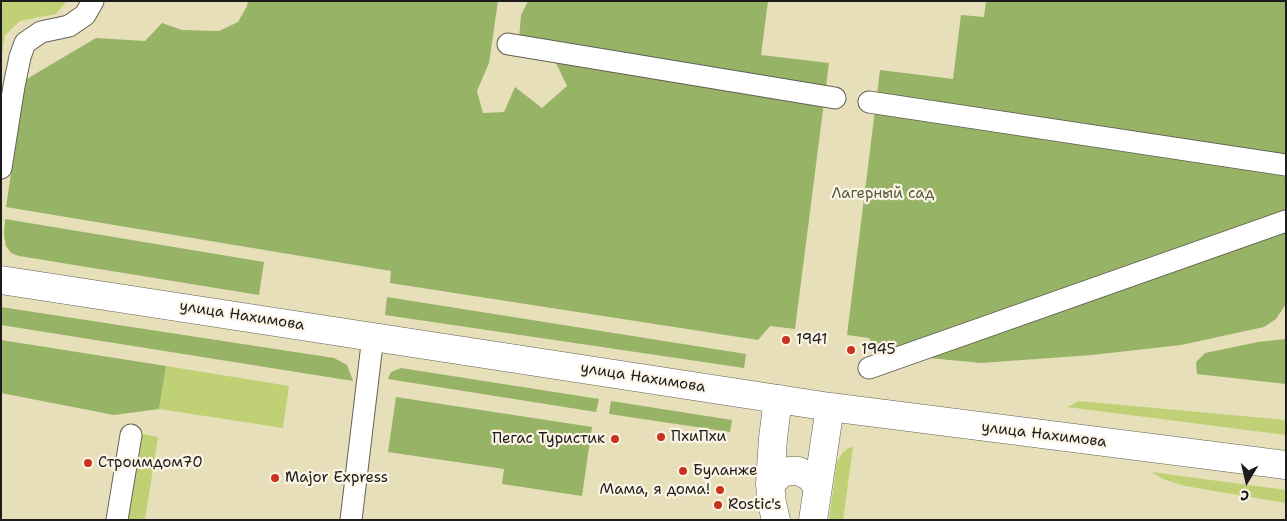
<!DOCTYPE html>
<html>
<head>
<meta charset="utf-8">
<style>
	body { margin:0 }
	#map { position:relative; width:1287px; height:521px; overflow:hidden; background:#e6dfba; font-family:"Shantell Sans",sans-serif }
	canvas { display:block }
	.frame { position:absolute; inset:0; border:2px solid #1c1c1c; pointer-events:none }
	.north { position:absolute; left:1222px; top:456px; width:50px; height:50px; -webkit-text-stroke:4px #fcf5e5; paint-order:stroke; rotate:189deg; font-size:14px; font-weight:700; line-height:20px; text-align:center; color:#1c1c1c }
	.north::after { content:''; display:block; margin:auto; width:18px; height:22px; background:#1c1c1c; clip-path:polygon(50% 0,100% 100%,50% 72%,0 100%) }
</style>
</head>
<body>
<div id="map">
<canvas width="1287" height="521"></canvas>
<div class="frame"></div>
<div class="north">С</div>
</div>
<script>
const c = document.querySelector('canvas').getContext('2d');
c.lineJoin = 'round';
function fill(path, color) {
  c.fillStyle = color;
  c.fill(path, 'evenodd');
}
function toPath(rows) {
  const path = new Path2D();
  for (const r of rows) {
    path.moveTo(r[0], r[1]);
    for (let i = 2; i < r.length; i += 2) path.lineTo(r[i], r[i + 1]);
  }
  return path;
}
function strokePath(path, color, width, dash) {
  c.strokeStyle = color;
  c.lineWidth = width;
  c.lineCap = dash ? 'butt' : 'round';
  c.setLineDash(dash || []);
  c.stroke(path);
}
function write(font, color, halo, rows, align = 'center') {
  c.font = font + ' "Shantell Sans",sans-serif';
  c.lineWidth = 4.5;
  c.setLineDash([]);
  c.textBaseline = 'middle';
  c.strokeStyle = halo;
  c.fillStyle = color;
  for (const [text, x, y, turn = 0] of rows) {
    c.save();
    c.translate(x, y);
    c.rotate((+turn || 0) * Math.PI / 180);
    c.textAlign = isNaN(turn) ? turn : align;
    if (halo) c.strokeText(text, 0, 0);
    c.fillText(text, 0, 0);
    c.restore();
  }
}
const green = toPath([
	[1,1,67,1,56,14,20,21,5,35,1,60],
	[166,366,289,386,283,428,159,409],
	[1079,401,1286,420,1286,435,1067,407],
	[138,433,158,437,145,520,124,520],
	[853,447,843,520,829,520,837,462,842,453,848,448],
	[1151,472,1286,490,1286,503,1185,486,1163,479]
]);
const forest = toPath([
	[248,1,498,1,489,63,477,91,483,113,504,112,515,87,542,108,567,86,557,65,536,38,519,40,521,15,528,1,768,1,761,55,829,63,795,329,770,326,758,340,390,283,391,271,6,207,25,80,96,38,145,41,162,23,182,30,219,31,238,22,247,6],
	[986,1,1286,1,1286,304,1276,319,1264,327,1181,345,1092,355,981,363,877,353,869,338,847,335,880,70,953,79,961,15,984,17],
	[5,219,264,262,259,295,19,256,11,253,6,246,4,235],
	[387,297,746,354,744,368,385,315],
	[1,307,334,358,347,365,353,381,1,325],
	[1286,339,1286,384,1197,374,1196,362,1205,353,1258,342],
	[1,340,166,366,159,409,114,415,1,393],
	[401,368,599,399,596,412,388,379,391,372],
	[396,397,592,427,582,496,502,484,504,469,388,452],
	[611,401,732,420,730,432,609,414]
]);
const minor = toPath([
	[508,44,835,98],
	[869,102,1286,165],
	[1,168,14,86,20,57,25,43,41,32,69,26,85,15,93,1],
	[869,368,1286,221],
	[117,520,131,435],
	[351,520,373,336]
]);
const major = toPath([
	[1,280,830,407,1286,465],
	[770,484,782,473,789,471,798,471,809,476,818,487],
	[776,520,772,503,770,484,773,438,778,399],
	[813,520,830,407]
]);
const markers = [
	[786,340,5,"#c8321e"],
	[851,350,5,"#c8321e"],
	[661,437,5,"#c8321e"],
	[615,439,5,"#c8321e"],
	[88,463,5,"#c8321e"],
	[683,471,5,"#c8321e"],
	[275,478,5,"#c8321e"],
	[720,490,5,"#c8321e"],
	[718,505,5,"#c8321e"]
];
const parkNames = [
	["Лагерный сад",883,194]
];
const streetNames = [
	["улица Нахимова",242,316,9],
	["улица Нахимова",643,378,9],
	["улица Нахимова",1044,435,7]
];
const poiNames = [
	["1941",796,340],
	["1945",861,350],
	["ПхиПхи",671,437],
	["Пегас Туристик",605,439,"right"],
	["Строимдом70",98,463],
	["Буланже",693,471],
	["Major Express",285,478],
	["Мама, я дома!",710,490,"right"],
	["Rostic's",728,505]
];
fill(green, '#bfd174');
fill(forest, '#97b366');
strokePath(minor, '#636053', 23);
strokePath(major, '#636053', 29);
strokePath(minor, '#fff', 21);
strokePath(major, '#fff', 28);
for (const [x, y, r, color] of markers) {
  const dot = new Path2D();
  dot.arc(x, y, r, 0, 2 * Math.PI);
  c.fillStyle = color;
  c.fill(dot);
  strokePath(dot, '#fcf5e5', 2);
}
write('15px', '#555b3b', '#fcf5e5', parkNames);
write('15px', '#1c1c1c', '#fcf5e5', streetNames);
write('15px', '#1c1c1c', '#fcf5e5', poiNames, 'left');
</script>
</body>
</html>
